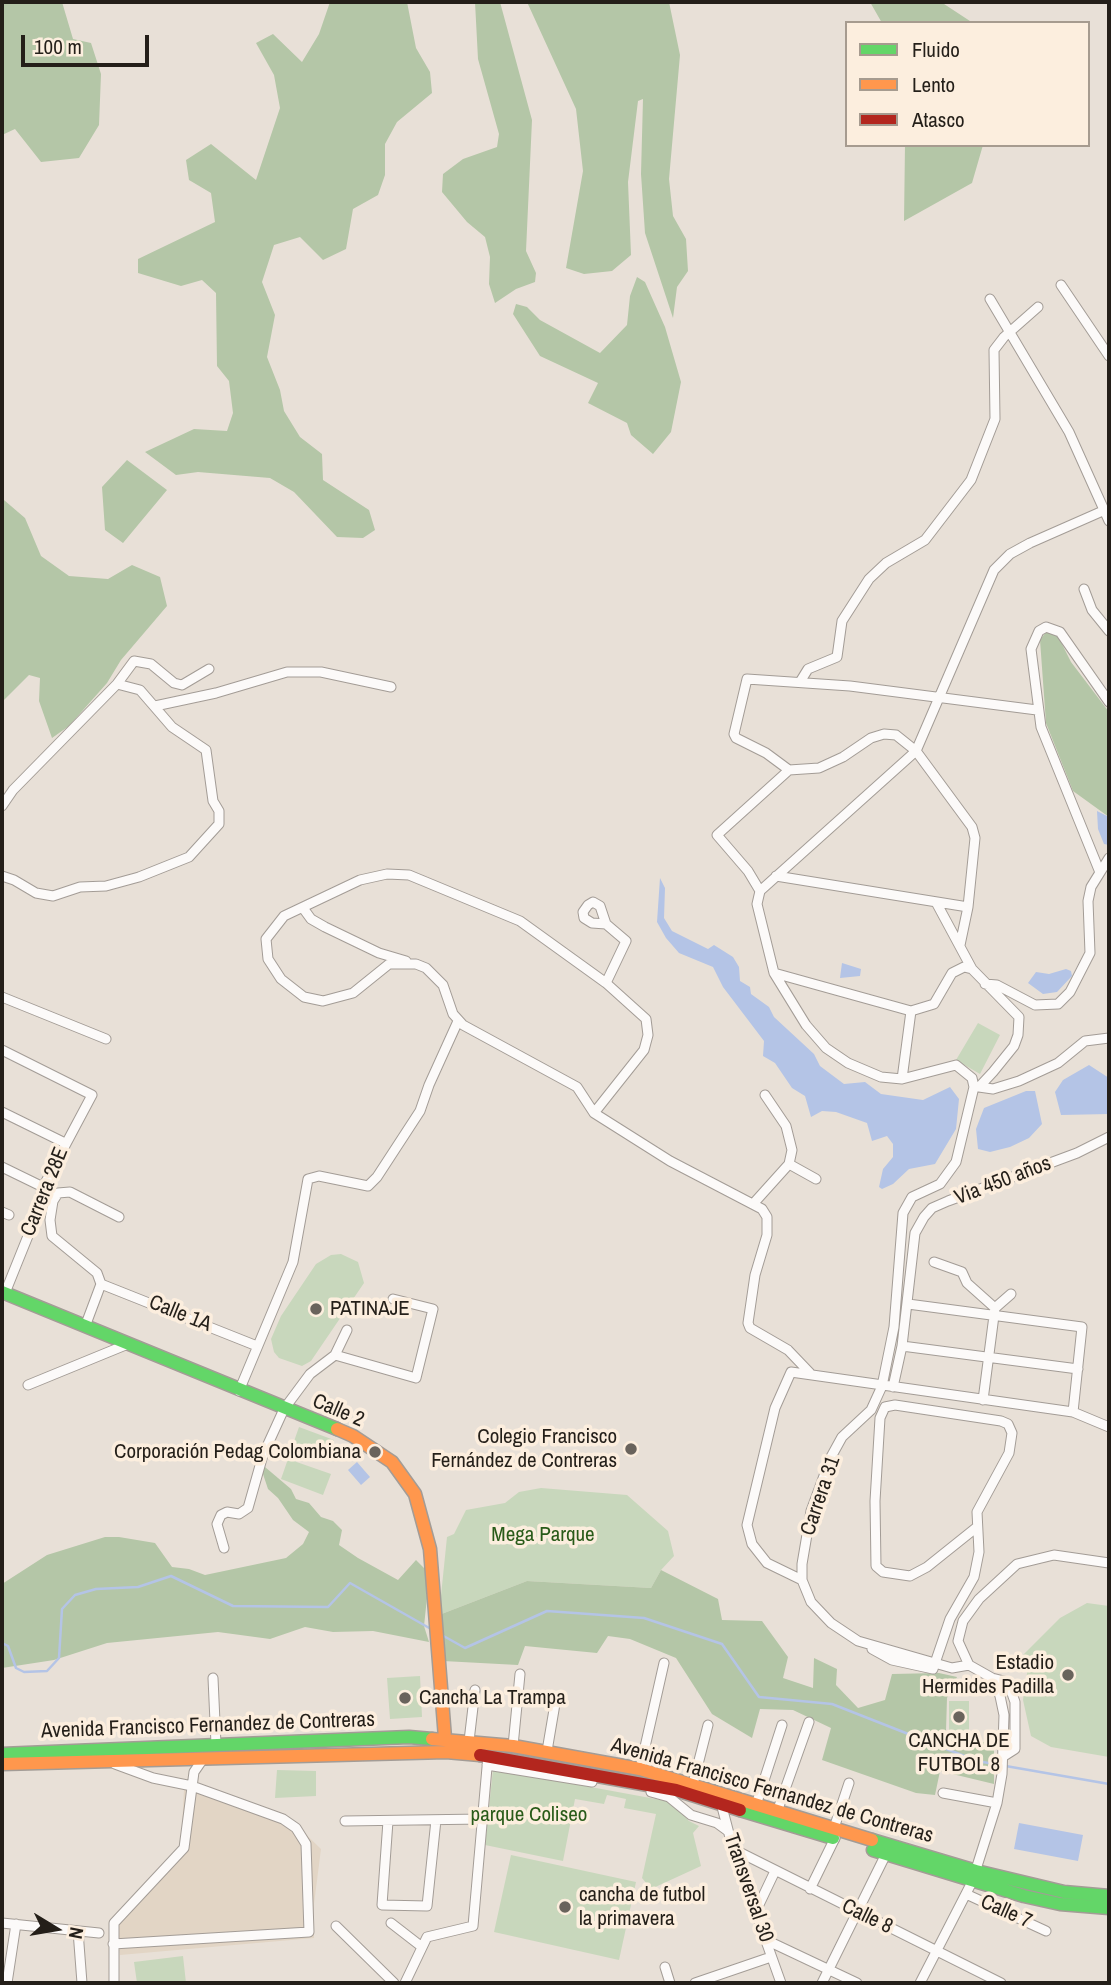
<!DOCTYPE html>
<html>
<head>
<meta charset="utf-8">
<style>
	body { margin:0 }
	#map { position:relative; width:1111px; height:1985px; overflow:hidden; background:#e8e0d7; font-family:"Archivo Narrow",sans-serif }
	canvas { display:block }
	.frame { position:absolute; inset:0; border:4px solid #241f19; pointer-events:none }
	.legend { position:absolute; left:845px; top:21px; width:245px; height:126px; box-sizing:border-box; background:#fceede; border:2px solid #a69b8f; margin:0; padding:9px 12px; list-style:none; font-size:21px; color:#241f19 }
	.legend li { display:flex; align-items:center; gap:14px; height:35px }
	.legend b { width:35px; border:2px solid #a69b8f }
	.north { position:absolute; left:21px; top:1894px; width:70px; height:70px; -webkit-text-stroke:5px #fceede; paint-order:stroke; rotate:101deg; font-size:19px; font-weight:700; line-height:28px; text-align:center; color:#241f19 }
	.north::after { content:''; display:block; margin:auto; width:24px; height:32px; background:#241f19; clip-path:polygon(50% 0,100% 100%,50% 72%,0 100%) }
	.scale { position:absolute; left:21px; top:35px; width:128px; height:32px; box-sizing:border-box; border:4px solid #241f19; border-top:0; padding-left:9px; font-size:21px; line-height:24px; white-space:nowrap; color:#241f19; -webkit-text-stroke:5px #fceede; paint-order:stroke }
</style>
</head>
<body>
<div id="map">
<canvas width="1111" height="1985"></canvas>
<div class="frame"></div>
<ul class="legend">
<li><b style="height:9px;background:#63d668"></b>Fluido</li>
<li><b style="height:9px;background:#ff974d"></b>Lento</li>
<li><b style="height:9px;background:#b3261e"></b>Atasco</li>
</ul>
<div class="north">N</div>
<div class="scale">100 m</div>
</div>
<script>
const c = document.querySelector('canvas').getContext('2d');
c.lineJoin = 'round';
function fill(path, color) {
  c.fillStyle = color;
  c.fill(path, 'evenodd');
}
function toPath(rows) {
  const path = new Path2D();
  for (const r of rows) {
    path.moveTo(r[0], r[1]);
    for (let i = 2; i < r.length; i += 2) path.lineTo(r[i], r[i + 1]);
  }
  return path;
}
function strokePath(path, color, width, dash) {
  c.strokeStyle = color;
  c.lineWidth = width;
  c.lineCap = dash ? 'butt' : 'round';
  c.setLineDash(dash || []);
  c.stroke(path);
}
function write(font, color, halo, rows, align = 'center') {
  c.font = font + ' "Archivo Narrow",sans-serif';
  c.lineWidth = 7;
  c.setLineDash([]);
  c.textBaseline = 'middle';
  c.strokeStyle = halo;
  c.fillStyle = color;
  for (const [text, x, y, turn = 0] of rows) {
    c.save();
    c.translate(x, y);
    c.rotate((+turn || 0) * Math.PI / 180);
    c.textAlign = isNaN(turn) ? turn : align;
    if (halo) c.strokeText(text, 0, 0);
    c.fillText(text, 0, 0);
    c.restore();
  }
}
const built = toPath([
	[194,1784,285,1814,321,1849,314,1904,314,1938,120,1955,116,1924,181,1847,184,1789]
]);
const green = toPath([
	[978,1023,1000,1035,980,1074,956,1060],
	[341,1254,358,1262,364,1283,311,1361,302,1366,279,1358,274,1352,271,1339,281,1316,316,1264,331,1255],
	[299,1427,334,1440,327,1459,292,1447],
	[288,1459,331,1474,323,1495,281,1479],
	[541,1488,627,1495,668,1531,674,1556,661,1570,651,1588,527,1581,439,1615,447,1537,454,1534,466,1510,505,1503,519,1492],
	[1087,1603,1109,1606,1109,1757,1051,1747,1031,1736,1023,1700,1028,1667,1016,1662,1060,1618],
	[420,1676,422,1717,390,1719,387,1678],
	[949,1701,969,1701,969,1733,949,1733],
	[493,1769,672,1802,689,1821,699,1826,693,1833,701,1866,651,1889,642,1878,656,1814,624,1808,626,1799,607,1795,604,1804,575,1799,563,1861,485,1845],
	[277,1770,316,1771,316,1796,275,1798],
	[511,1855,636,1882,619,1960,494,1932],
	[183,1956,186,1983,137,1983,134,1962]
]);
const forest = toPath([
	[2,2,62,2,73,39,91,43,101,74,99,125,79,158,41,162,15,129,2,135],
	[330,2,407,2,416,48,430,72,432,93,397,122,385,144,385,175,378,195,353,209,346,249,323,260,300,237,274,245,262,282,275,315,267,357,280,390,284,411,300,437,322,454,323,480,369,510,375,530,363,538,337,537,294,492,270,478,198,472,176,475,145,452,194,429,227,431,233,413,229,381,217,366,216,293,202,280,181,286,138,273,138,259,215,222,211,193,189,180,186,160,211,144,256,180,280,108,274,75,256,43,273,34,302,62,319,34],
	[475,2,500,2,532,120,526,251,536,273,535,282,516,289,495,303,489,284,490,257,485,237,467,222,442,192,443,174,463,159,497,147,499,134,478,59],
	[527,2,669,2,680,55,669,179,673,216,686,239,688,271,677,287,673,318,645,233,641,174,643,99,638,101,628,182,631,255,612,271,584,274,566,268,583,171,576,109],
	[870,2,941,2,973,23,882,23],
	[905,145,983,145,972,183,904,221],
	[637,277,645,282,665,327,681,382,671,432,653,454,631,435,627,423,588,403,598,383,540,356,513,314,516,304,527,307,540,320,600,353,627,325,630,296],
	[127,460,167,490,123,543,105,530,102,487],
	[4,500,25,518,41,556,69,576,108,579,132,565,160,577,167,606,121,660,107,683,69,726,52,738,39,701,40,678,29,675,2,702,2,501],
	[1046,632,1053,633,1059,638,1071,662,1109,712,1109,817,1073,791,1046,723,1040,640],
	[265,1467,291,1489,296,1499,309,1503,321,1517,333,1521,342,1530,339,1545,358,1558,398,1580,416,1560,425,1569,427,1598,424,1626,429,1642,373,1631,333,1632,305,1627,270,1639,218,1632,107,1643,54,1660,2,1668,2,1584,47,1555,105,1537,119,1537,155,1543,172,1567,189,1569,205,1575,286,1558,303,1544,309,1532,293,1520,278,1498,268,1489,262,1471],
	[661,1570,718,1599,722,1620,762,1621,788,1657,783,1678,813,1688,814,1658,837,1669,836,1685,858,1708,885,1700,892,1674,939,1673,957,1677,947,1698,946,1731,955,1742,994,1742,994,1784,940,1771,935,1795,916,1793,822,1760,831,1728,793,1710,760,1709,752,1738,712,1714,676,1658,630,1639,608,1636,597,1653,525,1646,518,1665,443,1661,439,1615,527,1581,651,1588]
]);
const water = toPath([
	[1097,811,1109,817,1109,845,1104,844,1098,829],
	[660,878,665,888,664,918,672,931,708,949,714,945,733,957,739,967,740,981,750,987,751,994,769,1007,774,1017,814,1054,820,1066,844,1084,865,1082,881,1094,923,1100,950,1087,959,1099,956,1129,935,1164,909,1169,893,1184,882,1189,879,1187,883,1169,893,1157,893,1144,887,1136,872,1141,867,1123,836,1112,822,1111,811,1117,805,1096,792,1088,775,1063,763,1056,764,1041,723,987,713,967,679,953,666,938,657,922],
	[842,963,861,969,860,976,840,978],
	[1066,969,1071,971,1072,976,1057,992,1043,994,1028,983,1036,972,1049,974],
	[1089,1065,1109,1078,1109,1114,1061,1115,1055,1092,1063,1080],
	[1026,1091,1035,1091,1042,1124,1029,1138,1010,1147,990,1152,978,1149,976,1129,984,1108],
	[357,1462,370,1477,361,1485,348,1470],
	[1019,1823,1083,1835,1078,1861,1014,1849]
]);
const stream = toPath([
	[440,1634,465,1648,547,1611,644,1618,722,1644,759,1697,832,1704,977,1761,1109,1784],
	[2,1643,8,1646,16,1668,24,1672,47,1671,59,1658,62,1609,75,1595,96,1589,138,1587,171,1576,233,1606,328,1607,350,1583,431,1629]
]);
const street = toPath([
	[1061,285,1109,356],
	[990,299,1069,432,1109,521],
	[1084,589,1092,610,1109,631],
	[800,682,808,669,837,657,842,621,869,579,886,563,925,540,971,480,995,419,994,350,1004,337,1038,307],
	[155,706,216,693,287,672,321,672,391,687],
	[789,770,766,753,736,738,734,734,747,679,850,686,1037,710],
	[2,806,13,790,117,684,134,661,151,664,174,683,182,685,209,669],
	[1099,870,1041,727,1031,649,1039,631,1046,627,1060,632,1109,702],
	[2,876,14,880,36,893,53,896,80,887,106,886,139,877,189,857,219,824,219,811,213,801,206,750,172,727,140,690,117,684],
	[776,876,968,907],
	[760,891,916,751,994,570,1010,554,1030,543,1105,510],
	[937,904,972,969,1019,1017,1018,1035,1014,1046,993,1072,979,1087,974,1087],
	[303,908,311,919,325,927,379,953,406,961],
	[960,945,968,907,975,838,972,827,916,751,896,735,884,734,871,738,843,757,819,768,789,770,717,835,748,871,760,891,757,904,774,973,806,1025,826,1048,848,1063,881,1077,902,1079,956,1065,972,1078,974,1087,956,1162,940,1184,912,1197,903,1213,894,1327,882,1386,871,1410,842,1437,831,1457,811,1511,802,1564,802,1580,811,1602,831,1623,858,1641,952,1668,969,1665],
	[774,973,911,1011,934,1004,952,973,964,967,972,969],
	[606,983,626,941,606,924,600,906,593,902,588,905,583,912,584,918,592,923,606,924],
	[985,984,997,985,1035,1005,1058,1004,1070,992,1090,953,1088,901,1091,887,1109,858],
	[2,997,106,1039],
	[2,1050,92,1095,43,1187,30,1231,5,1293],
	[902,1079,911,1011],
	[979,1087,993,1089,1019,1081,1058,1063,1085,1041,1109,1038],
	[2,1112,65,1143],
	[594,1113,644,1050,648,1035,646,1019,606,983,520,921,409,875,387,874,360,880,284,916,266,939,268,959,281,979,304,997,323,1001,353,993,389,964,416,964,426,968,443,985,453,1014,463,1025,577,1087,594,1113,670,1161,762,1209,767,1217,767,1235,755,1275,748,1323,750,1328,788,1350,810,1373],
	[789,1164,816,1179],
	[2,1167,43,1187],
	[753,1204,789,1164,792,1150,786,1126,765,1095],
	[2,1212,9,1215],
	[934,1262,962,1272,967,1283,995,1308],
	[101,1284,257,1346],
	[908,1304,1082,1327,1073,1412],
	[86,1324,101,1284,97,1273,52,1236,50,1220,53,1201,58,1193,70,1192,119,1217],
	[902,1346,1078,1369],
	[335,1355,416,1378,433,1309,393,1299],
	[28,1385,128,1344],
	[893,1387,902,1346,915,1233,924,1217,932,1208,948,1201,1077,1153,1109,1137],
	[239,1391,293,1262,308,1179,319,1176,368,1186,377,1177,420,1111,429,1085,458,1021],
	[983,1400,995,1308,1011,1294],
	[224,1548,217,1524,221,1515,227,1512,239,1514,248,1508,263,1455,284,1409,310,1374,335,1355,347,1330],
	[802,1580,767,1563,752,1544,747,1525,775,1408,791,1372,1073,1412,1109,1427],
	[958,1641,963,1621,979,1599,1017,1564,1054,1555,1109,1563],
	[958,1641,969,1665],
	[872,1649,892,1660,933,1669,950,1619,974,1577,979,1552,977,1512,1009,1453,1012,1433,1008,1424,1001,1421,895,1405,885,1407,880,1418,875,1501,876,1566,883,1572,910,1576,927,1567,977,1527],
	[213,1678,216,1744],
	[992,1678,1008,1682,1015,1702,1015,1749,1004,1756],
	[469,1741,475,1690],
	[513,1746,520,1674],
	[547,1751,556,1698],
	[487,1765,592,1782],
	[640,1769,664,1663],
	[693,1784,708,1725],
	[651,1792,669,1797,691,1815,717,1823,728,1831],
	[943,1793,997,1803],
	[757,1802,782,1725],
	[721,1803,733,1849,781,1983],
	[778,1809,809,1722],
	[345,1821,482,1819],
	[388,1821,382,1905,427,1906,436,1820],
	[834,1828,849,1783],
	[733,1849,1001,1983],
	[810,1889,835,1838],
	[966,1894,1046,1931],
	[756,1911,775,1871],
	[2,1923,99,1933],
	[391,1923,422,1947],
	[336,1926,394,1983],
	[78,1931,82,1983],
	[766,1940,857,1983],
	[113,1944,309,1932,306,1844,296,1828,283,1819,192,1786,153,1778,115,1764],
	[665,1967,670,1983],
	[7,1983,16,1924],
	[114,1983,114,1923,184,1848,194,1772,203,1759],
	[405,1983,427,1937,473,1926,488,1756],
	[695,1983,771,1957],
	[822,1983,886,1854],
	[920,1983,972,1882,997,1803,1002,1774,1004,1715,1000,1696,992,1678,969,1665]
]);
const fast = toPath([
	[2,1292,337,1429],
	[2,1754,409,1737,432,1739],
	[740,1810,833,1838],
	[872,1840,976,1871,1064,1892,1109,1896],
	[873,1850,1024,1896,1060,1904,1109,1908]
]);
const slow = toPath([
	[337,1429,353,1436,392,1462,415,1494,430,1549,445,1738],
	[432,1739,513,1746,640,1769,872,1840],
	[2,1764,446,1752,480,1755]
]);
const jam = toPath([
	[480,1755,676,1790,740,1810]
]);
const markers = [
	[316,1309,7,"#69635c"],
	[631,1449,7,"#69635c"],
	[375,1452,7,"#69635c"],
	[1068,1675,7,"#69635c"],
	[405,1698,7,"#69635c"],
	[959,1717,7,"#69635c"],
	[565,1907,7,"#69635c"]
];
const streetNames = [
	["Via 450 años",1003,1181,-21],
	["Carrera 28E",45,1192,-68],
	["Calle 1A",180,1314,22],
	["Calle 2",338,1411,23],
	["Carrera 31",821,1496,-71],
	["Avenida Francisco Fernandez de Contreras",208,1726,-2],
	["Avenida Francisco Fernandez de Contreras",772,1791,16],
	["Transversal 30",748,1888,71],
	["Calle 7",1006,1912,24],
	["Calle 8",867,1917,26]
];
const poiNames = [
	["PATINAJE",330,1309],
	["Colegio Francisco",617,1437,"right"],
	["Fernández de Contreras",617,1461,"right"],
	["Corporación Pedag Colombiana",361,1452,"right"],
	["Estadio",1054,1663,"right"],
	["Hermides Padilla",1054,1687,"right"],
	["Cancha La Trampa",419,1698],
	["CANCHA DE",959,1741,"center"],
	["FUTBOL 8",959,1765,"center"],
	["cancha de futbol",579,1895],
	["la primavera",579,1919]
];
const parkNames = [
	["Mega Parque",543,1535],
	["parque Coliseo",529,1815]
];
fill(built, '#e2d5c5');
fill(green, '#c8d7bc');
fill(forest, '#b4c6a7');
fill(water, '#b4c4e6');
strokePath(stream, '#b4c4e6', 2.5);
strokePath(street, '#a39c96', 11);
strokePath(fast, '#a39c96', 15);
strokePath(slow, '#a39c96', 15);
strokePath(jam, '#a39c96', 15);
strokePath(street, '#fcfaf9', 9);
strokePath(fast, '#63d668', 12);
strokePath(slow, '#ff974d', 12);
strokePath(jam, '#b3261e', 12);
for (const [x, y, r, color] of markers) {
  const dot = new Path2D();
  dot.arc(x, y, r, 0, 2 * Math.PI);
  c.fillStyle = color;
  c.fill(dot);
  strokePath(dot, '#fceede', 2.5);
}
write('21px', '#241f19', '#fceede', streetNames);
write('21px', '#241f19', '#fceede', poiNames, 'left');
write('21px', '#295b19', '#fceede', parkNames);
</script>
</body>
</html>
